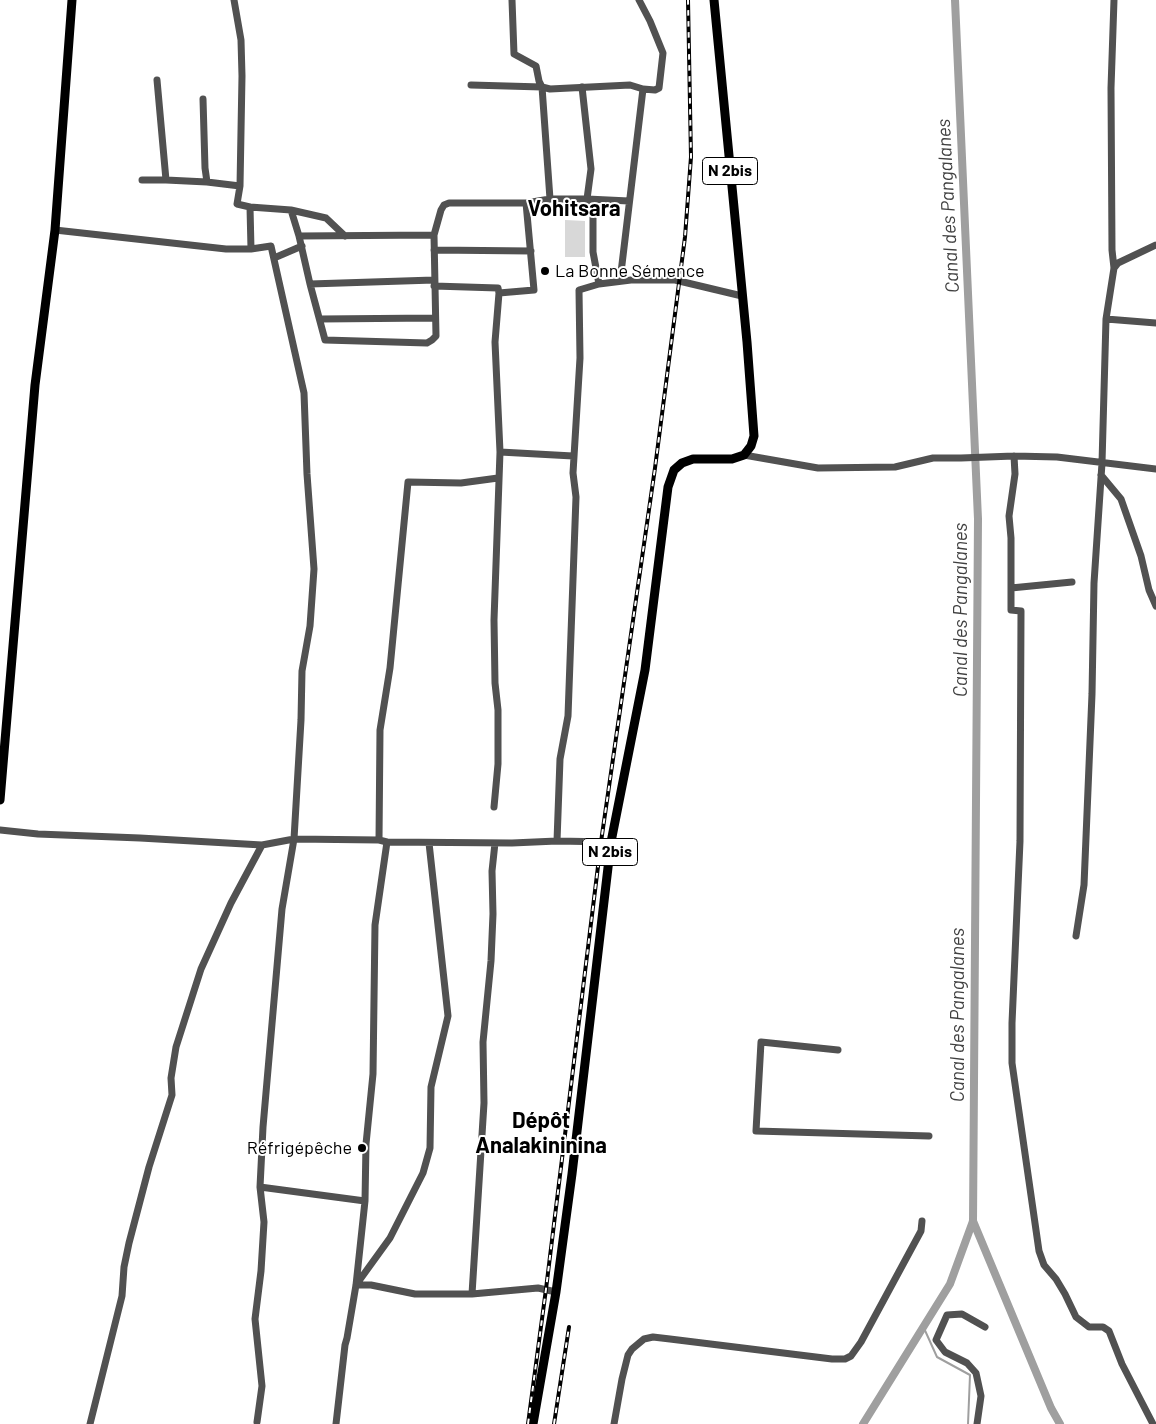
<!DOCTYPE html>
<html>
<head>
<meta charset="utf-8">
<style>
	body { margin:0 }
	canvas { display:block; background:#fff }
</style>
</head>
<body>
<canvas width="1156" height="1424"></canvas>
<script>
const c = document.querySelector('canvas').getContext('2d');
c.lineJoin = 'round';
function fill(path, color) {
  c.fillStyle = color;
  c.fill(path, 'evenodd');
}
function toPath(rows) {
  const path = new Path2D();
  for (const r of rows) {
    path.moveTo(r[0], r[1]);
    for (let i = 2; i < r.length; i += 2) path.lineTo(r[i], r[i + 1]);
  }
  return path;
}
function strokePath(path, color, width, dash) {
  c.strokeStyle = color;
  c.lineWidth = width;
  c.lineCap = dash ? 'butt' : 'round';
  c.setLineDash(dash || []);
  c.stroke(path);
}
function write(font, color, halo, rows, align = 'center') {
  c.font = font + ' Barlow,sans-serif';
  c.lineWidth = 4;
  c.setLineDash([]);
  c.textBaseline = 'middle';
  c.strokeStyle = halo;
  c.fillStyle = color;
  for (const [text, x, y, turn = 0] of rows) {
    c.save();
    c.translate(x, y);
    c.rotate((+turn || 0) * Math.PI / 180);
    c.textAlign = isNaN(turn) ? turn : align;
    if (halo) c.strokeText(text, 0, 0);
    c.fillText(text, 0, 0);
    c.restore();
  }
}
const green = toPath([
	[565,220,585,221,585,257,565,257]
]);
const stream = toPath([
	[923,1326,937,1357,970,1375,968,1424]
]);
const canal = toPath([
	[973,1221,1051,1408,1060,1424],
	[863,1424,950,1284,973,1221,978,519,955,0]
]);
const minor = toPath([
	[512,0,514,54,536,66,539,81,542,87,550,199],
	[639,0,650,21,663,53,659,88,655,90,643,89],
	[157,80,166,180],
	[471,85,542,87,550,89,630,85,643,89,620,281],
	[582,87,591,169,587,199,629,201],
	[203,99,205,168,207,182],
	[142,180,166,180,207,182,240,186],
	[250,207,291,210,326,218,345,236],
	[291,210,299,236,310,284,325,340,427,343,432,340,436,336,434,235,441,210,444,205,449,203,526,203,550,199,587,199,593,212,593,252,599,284],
	[55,230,226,249,251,249],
	[299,236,434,235],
	[434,250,531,251],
	[274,258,302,246],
	[1114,268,1118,263,1156,245],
	[310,284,434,280],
	[434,286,498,288,499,293,495,342,500,452,494,620,495,683,498,710,498,764,494,807],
	[499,293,534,290,526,203],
	[320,319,435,318],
	[1106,319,1156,323],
	[500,452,573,456],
	[744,455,818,468,895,467,933,458,961,458,1014,456,1057,457,1156,469],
	[1014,456,1015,474,1009,516,1011,538,1011,610,1021,611,1020,841,1012,1023,1012,1063,1039,1251,1044,1265,1056,1279,1065,1294,1076,1317,1089,1327,1103,1327,1109,1331,1122,1364,1153,1424],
	[1101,475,1121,499,1141,556,1149,590,1156,606],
	[1011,588,1072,582],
	[0,830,38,834,140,838,262,845],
	[379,840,380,730,390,668,408,482,461,483,498,478],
	[557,841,560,759,568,716,576,497,573,473,580,358,579,290,599,284,631,280,675,280,742,296],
	[1076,936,1084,885,1092,694,1094,583,1102,463,1106,319,1114,268,1112,250,1111,88,1114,0],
	[838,1050,761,1042,756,1131,929,1136],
	[260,1187,365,1201],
	[356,1285,390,1238,423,1173,430,1148,431,1087,448,1016,429,843],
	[356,1285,371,1285,415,1294,472,1294,538,1288,556,1292],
	[472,1294,484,1103,483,1042,491,961,493,914,492,871,495,843],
	[257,1422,262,1386,255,1319,261,1271,264,1222,260,1187,263,1127,282,909,294,839,379,840,387,842],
	[90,1424,122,1296,124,1267,129,1243,149,1167,172,1095,171,1078,176,1047,201,969,231,903,262,845,294,839,301,720,302,671,310,626,314,569,307,474,304,393,271,246,251,249,250,207,237,204,240,186,242,76,241,40,234,0],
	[336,1424,345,1345,347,1338,356,1285,365,1201,366,1144,373,1074,375,925,387,842,512,843,557,841,611,842],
	[614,1424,622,1379,628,1355,632,1349,644,1339,653,1337,670,1339,832,1359,845,1359,851,1356,861,1342,921,1231,922,1221],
	[977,1424,981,1396,976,1373,967,1363,945,1352,936,1340,947,1315,962,1314,985,1327]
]);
const major = toPath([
	[0,800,35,385,55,230,72,0],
	[533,1424,556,1292,572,1174,611,842,645,670,668,487,674,470,682,463,693,459,732,459,744,455,751,446,754,436,747,342,714,0]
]);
const rail = toPath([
	[528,1424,546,1289,601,842,655,468,685,237,691,157,688,0],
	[554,1424,569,1327]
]);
const markers = [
	[545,271,5,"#000"],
	[362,1148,5,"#000"]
];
const shields = [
	[730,171,55],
	[610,852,55]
];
const shieldNames = [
	["N 2bis",730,171],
	["N 2bis",610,852]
];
const poiNames = [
	["La Bonne Sémence",555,271],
	["Réfrigépêche",352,1148,"right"]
];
const waterNames = [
	["Canal des Pangalanes",948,206,-93],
	["Canal des Pangalanes",961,610,-90],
	["Canal des Pangalanes",958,1015,-90]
];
const districtNames = [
	["Vohitsara",574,209],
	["Dépôt",541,1121],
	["Analakininina",541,1146]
];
fill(green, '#d8d8d8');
strokePath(stream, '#9f9f9f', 2);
strokePath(canal, '#9f9f9f', 8);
strokePath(minor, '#515151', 7);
strokePath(major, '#000', 9);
strokePath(rail, '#000', 4);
strokePath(rail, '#fff', 2, [5.5]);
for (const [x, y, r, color] of markers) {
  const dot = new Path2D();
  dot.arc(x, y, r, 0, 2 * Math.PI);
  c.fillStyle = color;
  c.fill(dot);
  strokePath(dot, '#fff', 2);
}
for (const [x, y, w] of shields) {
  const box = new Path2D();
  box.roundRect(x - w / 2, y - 13.5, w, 27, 4);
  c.fillStyle = '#fff';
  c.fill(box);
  strokePath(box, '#000', 1);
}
write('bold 16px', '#000', null, shieldNames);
write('18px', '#000', '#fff', poiNames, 'left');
write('italic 19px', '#404040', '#fff', waterNames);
write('bold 22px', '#000', '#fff', districtNames);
</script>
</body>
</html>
